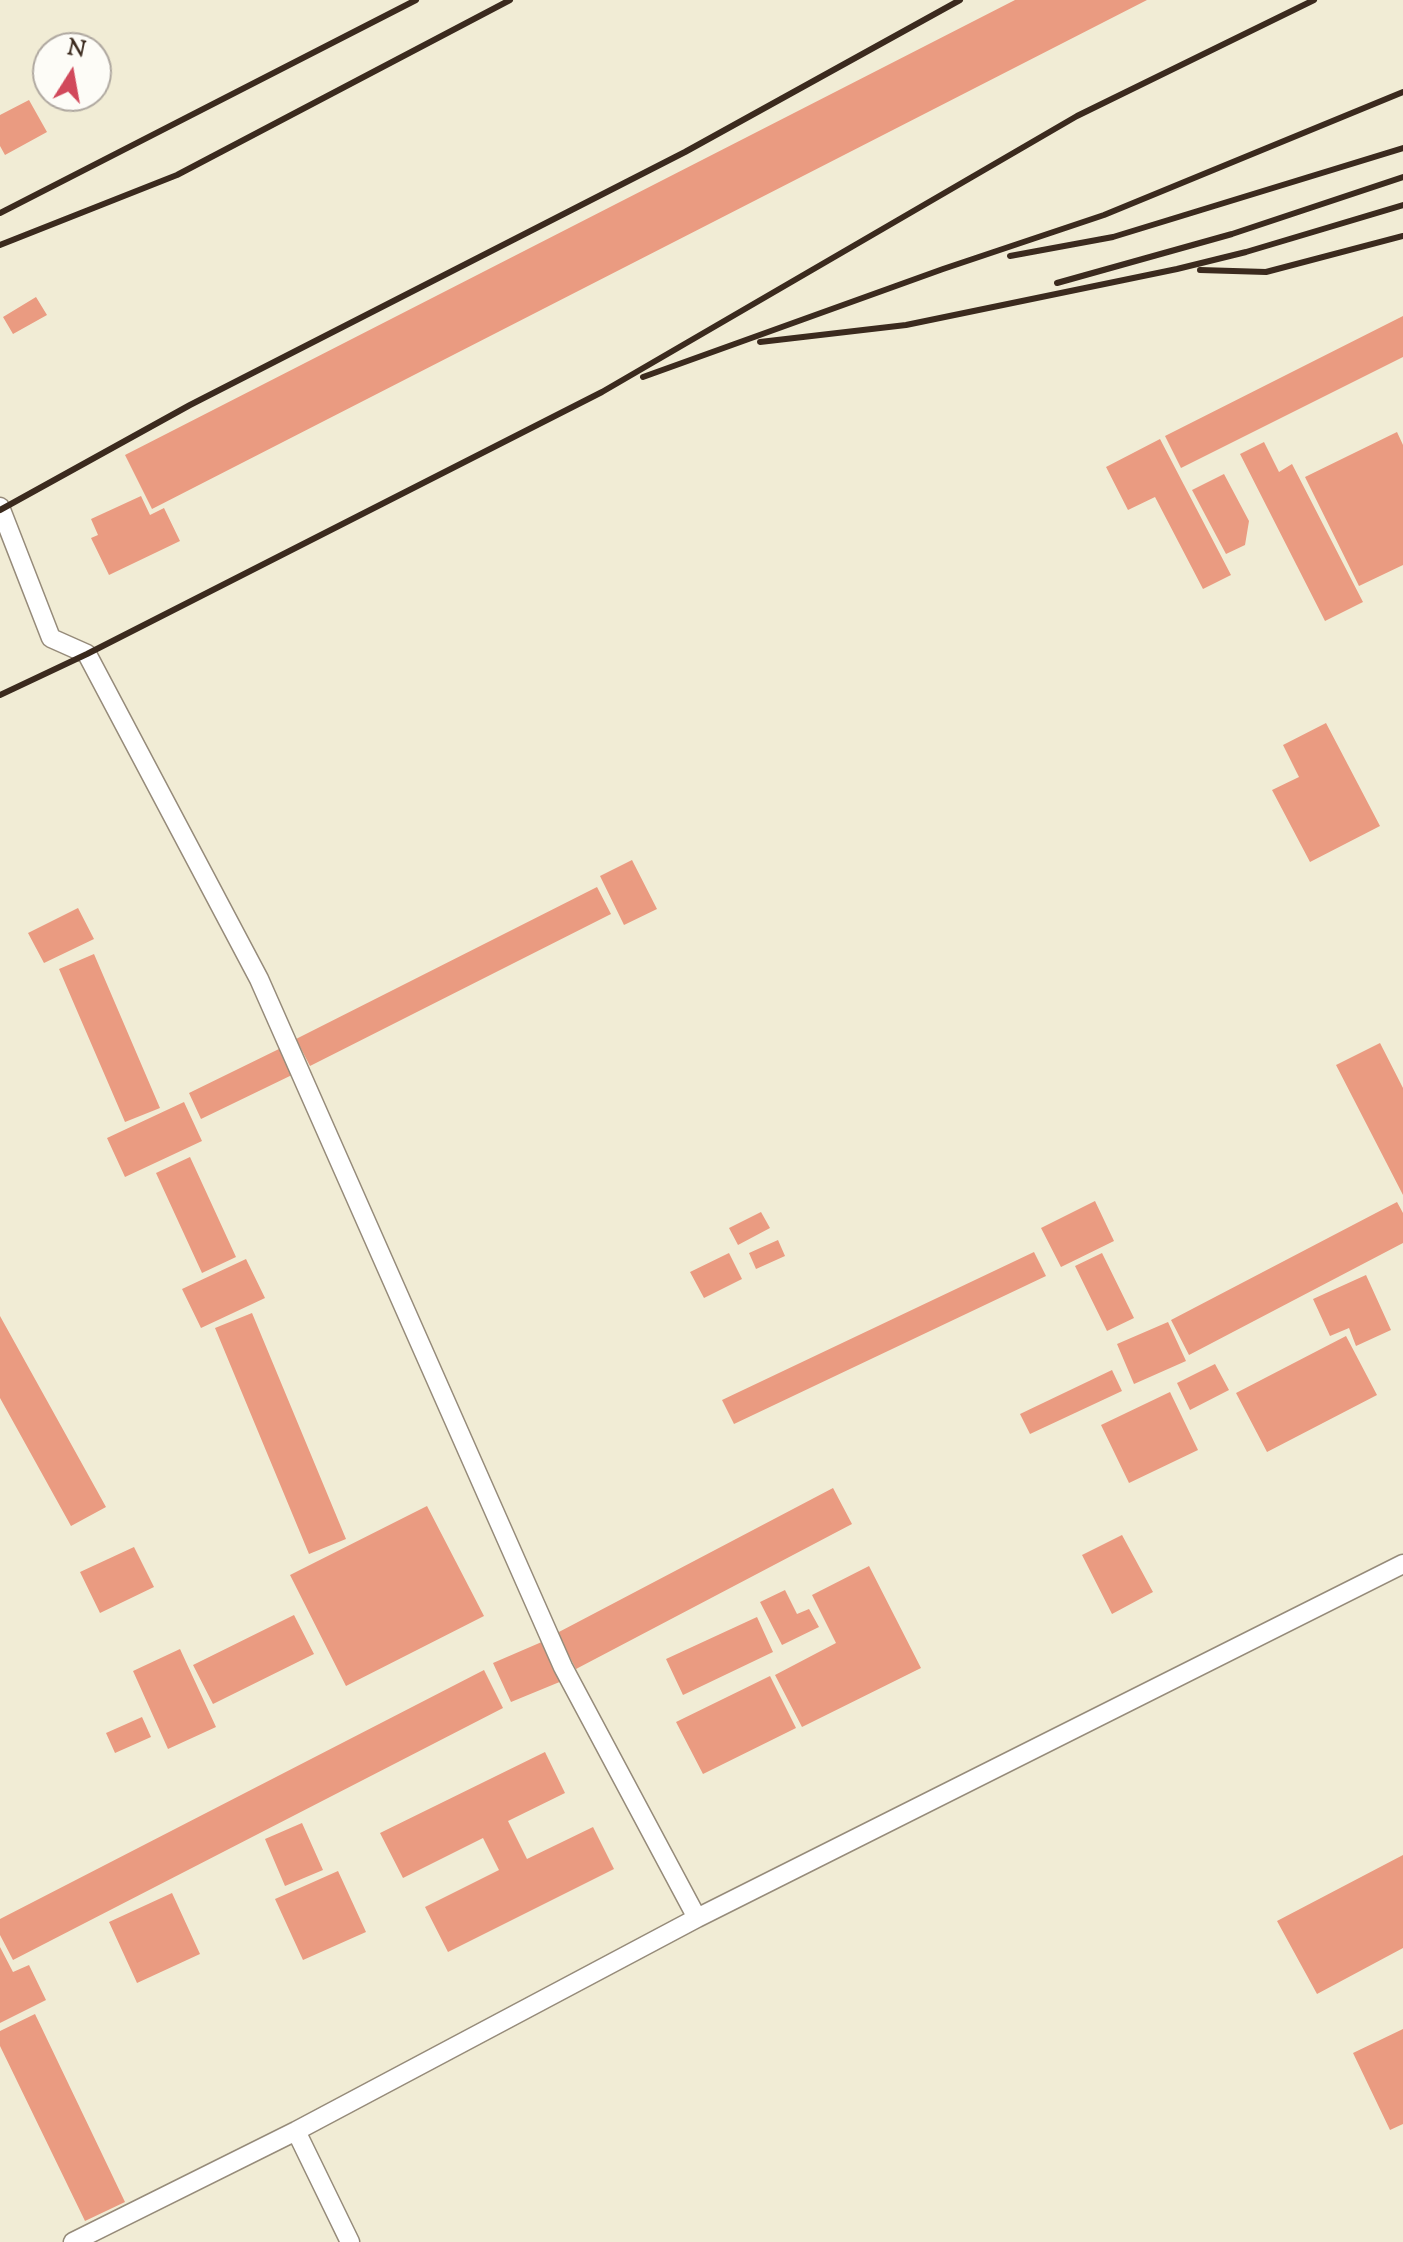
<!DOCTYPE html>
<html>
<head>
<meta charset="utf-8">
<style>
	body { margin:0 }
	#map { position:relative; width:1403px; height:2242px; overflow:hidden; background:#f1ecd5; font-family:"Sorts Mill Goudy",serif }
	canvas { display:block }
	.north { position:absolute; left:32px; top:32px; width:80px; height:80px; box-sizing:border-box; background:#fdfcf7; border:2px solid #afa8a0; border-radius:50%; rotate:11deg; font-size:22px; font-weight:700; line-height:32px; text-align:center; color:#3b2a1e }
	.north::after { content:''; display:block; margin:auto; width:28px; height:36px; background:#d1495b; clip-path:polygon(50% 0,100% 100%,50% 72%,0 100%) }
</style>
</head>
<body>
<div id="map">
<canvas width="1403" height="2242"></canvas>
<div class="north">N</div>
</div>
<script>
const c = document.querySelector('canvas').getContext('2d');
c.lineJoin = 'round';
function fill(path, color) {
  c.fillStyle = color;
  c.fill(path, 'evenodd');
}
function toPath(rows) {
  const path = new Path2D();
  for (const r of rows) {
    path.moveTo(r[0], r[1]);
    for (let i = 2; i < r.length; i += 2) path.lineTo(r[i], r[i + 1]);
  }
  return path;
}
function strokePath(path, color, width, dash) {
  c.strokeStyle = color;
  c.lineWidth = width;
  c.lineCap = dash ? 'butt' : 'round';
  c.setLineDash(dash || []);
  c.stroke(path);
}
const building = toPath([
	[1015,0,1147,0,152,509,125,455],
	[29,100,47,132,5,155,0,146,0,115],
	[36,297,47,315,13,334,3,317],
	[1403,316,1403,357,1181,468,1165,436],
	[1397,432,1403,445,1403,565,1359,586,1305,477],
	[1160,439,1231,575,1203,589,1155,497,1128,510,1106,467],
	[1264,442,1279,472,1292,464,1363,602,1325,621,1240,454],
	[1224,474,1249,521,1245,545,1226,554,1192,490],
	[141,496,150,515,164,508,180,541,109,575,91,538,98,535,91,519],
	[1326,723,1380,826,1310,862,1272,790,1299,777,1283,745],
	[632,860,657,909,624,925,600,876],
	[597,887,611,914,310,1066,296,1039],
	[78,908,94,939,44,963,28,933],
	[94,954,160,1108,125,1122,59,969],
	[1380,1043,1403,1088,1403,1195,1336,1065],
	[281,1048,294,1074,201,1119,189,1093],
	[184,1102,202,1141,125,1177,107,1138],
	[190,1157,236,1257,202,1273,156,1173],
	[1095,1201,1114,1241,1061,1267,1041,1228],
	[1397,1202,1403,1213,1403,1243,1189,1355,1171,1320],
	[761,1212,770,1228,738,1245,729,1228],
	[778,1240,785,1256,756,1269,749,1253],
	[1034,1252,1046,1276,734,1424,722,1400],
	[729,1253,742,1279,704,1298,690,1272],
	[1102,1253,1134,1318,1107,1331,1075,1266],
	[246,1259,265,1298,201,1328,182,1289],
	[1366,1275,1391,1330,1356,1346,1349,1328,1330,1336,1313,1299],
	[252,1313,346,1539,309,1554,215,1328],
	[0,1316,106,1507,71,1526,0,1398],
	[1168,1322,1186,1361,1134,1384,1117,1344],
	[1346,1336,1377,1395,1267,1452,1236,1393],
	[1215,1364,1229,1390,1190,1410,1177,1383],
	[1112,1370,1122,1391,1030,1434,1020,1414],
	[1170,1392,1198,1450,1129,1483,1101,1425],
	[833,1488,852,1524,576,1669,557,1633],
	[427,1506,484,1616,346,1686,290,1575],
	[1122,1535,1153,1592,1112,1614,1082,1555],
	[134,1547,154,1587,100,1613,80,1572],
	[869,1566,921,1668,802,1727,775,1675,836,1643,812,1595],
	[785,1590,797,1614,809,1609,819,1627,782,1645,760,1602],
	[294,1615,314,1654,213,1704,193,1665],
	[757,1617,773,1652,683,1695,666,1659],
	[544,1641,562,1681,511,1702,493,1663],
	[180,1649,216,1727,168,1749,133,1671],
	[484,1670,503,1708,13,1960,0,1935,0,1919],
	[770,1676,796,1728,703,1774,676,1722],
	[142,1717,151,1737,115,1753,106,1733],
	[545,1752,565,1793,508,1821,527,1859,593,1827,614,1869,448,1952,425,1907,499,1870,483,1838,403,1878,380,1833],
	[302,1823,323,1870,285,1886,265,1839],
	[1403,1855,1403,1948,1317,1994,1277,1921],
	[338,1871,366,1932,303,1960,275,1899],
	[172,1893,200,1954,137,1983,109,1922],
	[0,1947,13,1972,29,1965,46,2000,0,2023],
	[35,2014,125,2202,85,2221,0,2046,0,2031],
	[1403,2029,1403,2124,1390,2130,1353,2053]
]);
const lane = toPath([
	[0,507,51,638,87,654,259,979,563,1667,697,1918],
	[296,2131,350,2242],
	[73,2242,296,2131,697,1918,1403,1564]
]);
const rail = toPath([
	[0,213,416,0],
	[0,245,177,175,510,0],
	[1010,256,1113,237,1403,148],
	[1200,270,1266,272,1403,236],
	[1057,283,1232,234,1403,177],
	[760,342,906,325,1177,269,1246,252,1403,205],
	[643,377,943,269,1104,215,1403,92],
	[0,510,190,405,685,152,960,0],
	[0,695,87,654,602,392,1077,116,1314,0]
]);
fill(building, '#ea9b81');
strokePath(lane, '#968b7a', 21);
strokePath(lane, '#fff', 18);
strokePath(rail, '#3b2a1e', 6);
</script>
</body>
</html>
